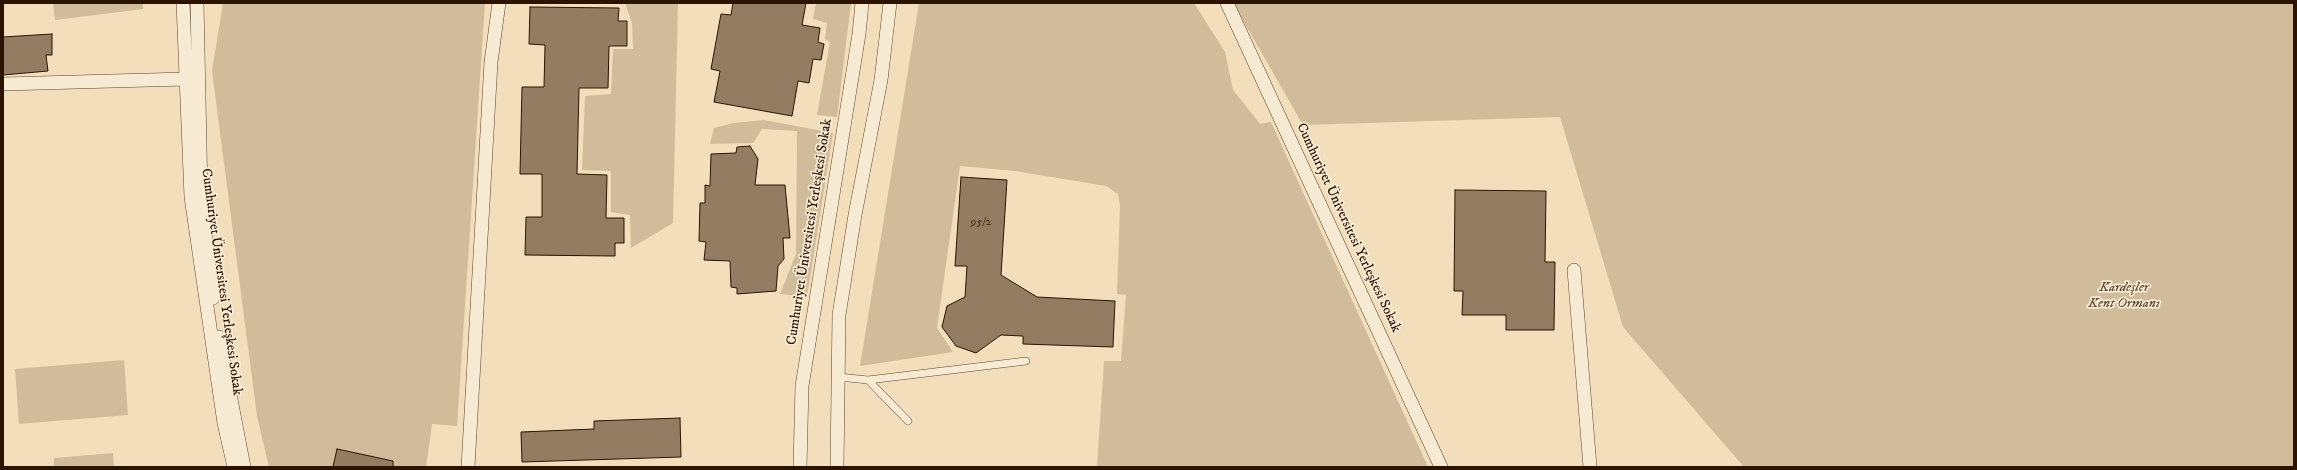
<!DOCTYPE html>
<html>
<head>
<meta charset="utf-8">
<style>
	body { margin:0 }
	#map { position:relative; width:2297px; height:470px; overflow:hidden; background:#f2debb; font-family:"IM FELL DW Pica",serif }
	canvas { display:block }
	.frame { position:absolute; inset:0; border:4px solid #2c1200; pointer-events:none }
</style>
</head>
<body>
<div id="map">
<canvas width="2297" height="470"></canvas>
<div class="frame"></div>
</div>
<script>
const c = document.querySelector('canvas').getContext('2d');
c.lineJoin = 'round';
function fill(path, color) {
  c.fillStyle = color;
  c.fill(path, 'evenodd');
}
function toPath(rows) {
  const path = new Path2D();
  for (const r of rows) {
    path.moveTo(r[0], r[1]);
    for (let i = 2; i < r.length; i += 2) path.lineTo(r[i], r[i + 1]);
  }
  return path;
}
function strokePath(path, color, width, dash) {
  c.strokeStyle = color;
  c.lineWidth = width;
  c.lineCap = dash ? 'butt' : 'round';
  c.setLineDash(dash || []);
  c.stroke(path);
}
function write(font, color, halo, rows, align = 'center') {
  c.font = font + ' "IM FELL DW Pica",serif';
  c.lineWidth = 3.5;
  c.setLineDash([]);
  c.textBaseline = 'middle';
  c.strokeStyle = halo;
  c.fillStyle = color;
  for (const [text, x, y, turn = 0] of rows) {
    c.save();
    c.translate(x, y);
    c.rotate((+turn || 0) * Math.PI / 180);
    c.textAlign = isNaN(turn) ? turn : align;
    if (halo) c.strokeText(text, 0, 0);
    c.fillText(text, 0, 0);
    c.restore();
  }
}
const green = toPath([
	[53,3,143,3,143,9,55,20],
	[223,3,485,3,457,426,432,424,426,467,269,467,257,416,212,71],
	[625,3,678,3,673,223,631,248,630,215,611,212,611,171,582,170,585,96,611,94,613,49,633,49,632,23],
	[816,3,851,3,837,117,817,115,830,42,825,39,827,23,813,19],
	[919,3,1194,3,1225,52,1233,90,1260,124,1271,122,1428,467,1097,467,1104,361,1121,361,1126,295,1117,294,1120,206,1118,194,1106,186,1015,171,960,166,937,328,953,352,860,366],
	[1233,3,2294,3,2294,467,1744,467,1623,327,1560,117,1303,125],
	[764,120,833,133,807,297,780,294,796,254,797,131,762,129,753,143,710,144,714,128,734,123],
	[124,360,128,415,19,424,15,369],
	[113,453,114,467,54,467,54,458]
]);
const building = toPath([
	[733,3,806,3,802,25,820,28,818,42,824,44,821,60,813,59,809,83,798,81,792,116,714,102,720,71,711,69,721,14,731,15,733,3],
	[530,7,619,8,618,21,627,21,627,46,609,46,608,88,579,88,577,174,607,175,606,218,624,218,624,243,615,243,615,256,525,255,526,217,542,217,542,174,520,174,522,87,544,87,545,45,529,44,530,7],
	[52,34,52,55,46,55,48,71,3,75,3,37,52,34],
	[750,146,758,159,755,185,785,185,790,238,783,238,784,259,778,266,776,291,737,294,737,288,731,287,730,261,704,260,706,242,699,241,700,203,705,203,705,185,710,186,711,154,736,153,737,147,750,146],
	[961,177,1007,180,1001,275,1037,297,1115,301,1113,347,1023,344,1023,336,1001,335,976,353,956,346,942,327,947,306,965,297,967,266,955,266,961,177],
	[1455,190,1546,191,1545,262,1555,262,1554,330,1506,330,1506,315,1462,315,1463,291,1454,291,1455,190],
	[680,418,681,457,522,462,521,432,594,429,594,421,680,418],
	[337,449,393,461,393,467,333,467,337,449]
]);
const service = toPath([
	[839,377,868,380,908,421],
	[868,380,1026,361]
]);
const minor = toPath([
	[183,3,191,197,224,423,234,467],
	[197,3,201,196,213,298],
	[1227,3,1441,467],
	[3,84,185,79],
	[1574,270,1590,467],
	[219,337,244,467],
	[468,467,491,62,499,3],
	[800,467,802,386,859,34,862,3],
	[837,467,839,315,855,215,881,80,890,3]
]);
const numberNames = [
	["95/2",981,223]
];
const streetNames = [
	["Cumhuriyet Üniversitesi Yerleşkesi Sokak",1348,228,65],
	["Cumhuriyet Üniversitesi Yerleşkesi Sokak",810,232,-81],
	["Cumhuriyet Üniversitesi Yerleşkesi Sokak",221,282,82]
];
const parkNames = [
	["Kardeşler",2124,288],
	["Kent Ormanı",2124,304]
];
fill(green, '#d0bb9b');
fill(building, '#937c61');
strokePath(building, '#2c1200', 1);
strokePath(service, '#5e452f', 8);
strokePath(minor, '#5e452f', 14);
strokePath(service, '#f7ead3', 7);
strokePath(minor, '#f7ead3', 13);
write('12px', '#462c18', null, numberNames);
write('14px', '#2c1200', '#f7ead3', streetNames);
write('italic 14px', '#654d36', '#f7ead3', parkNames);
</script>
</body>
</html>
